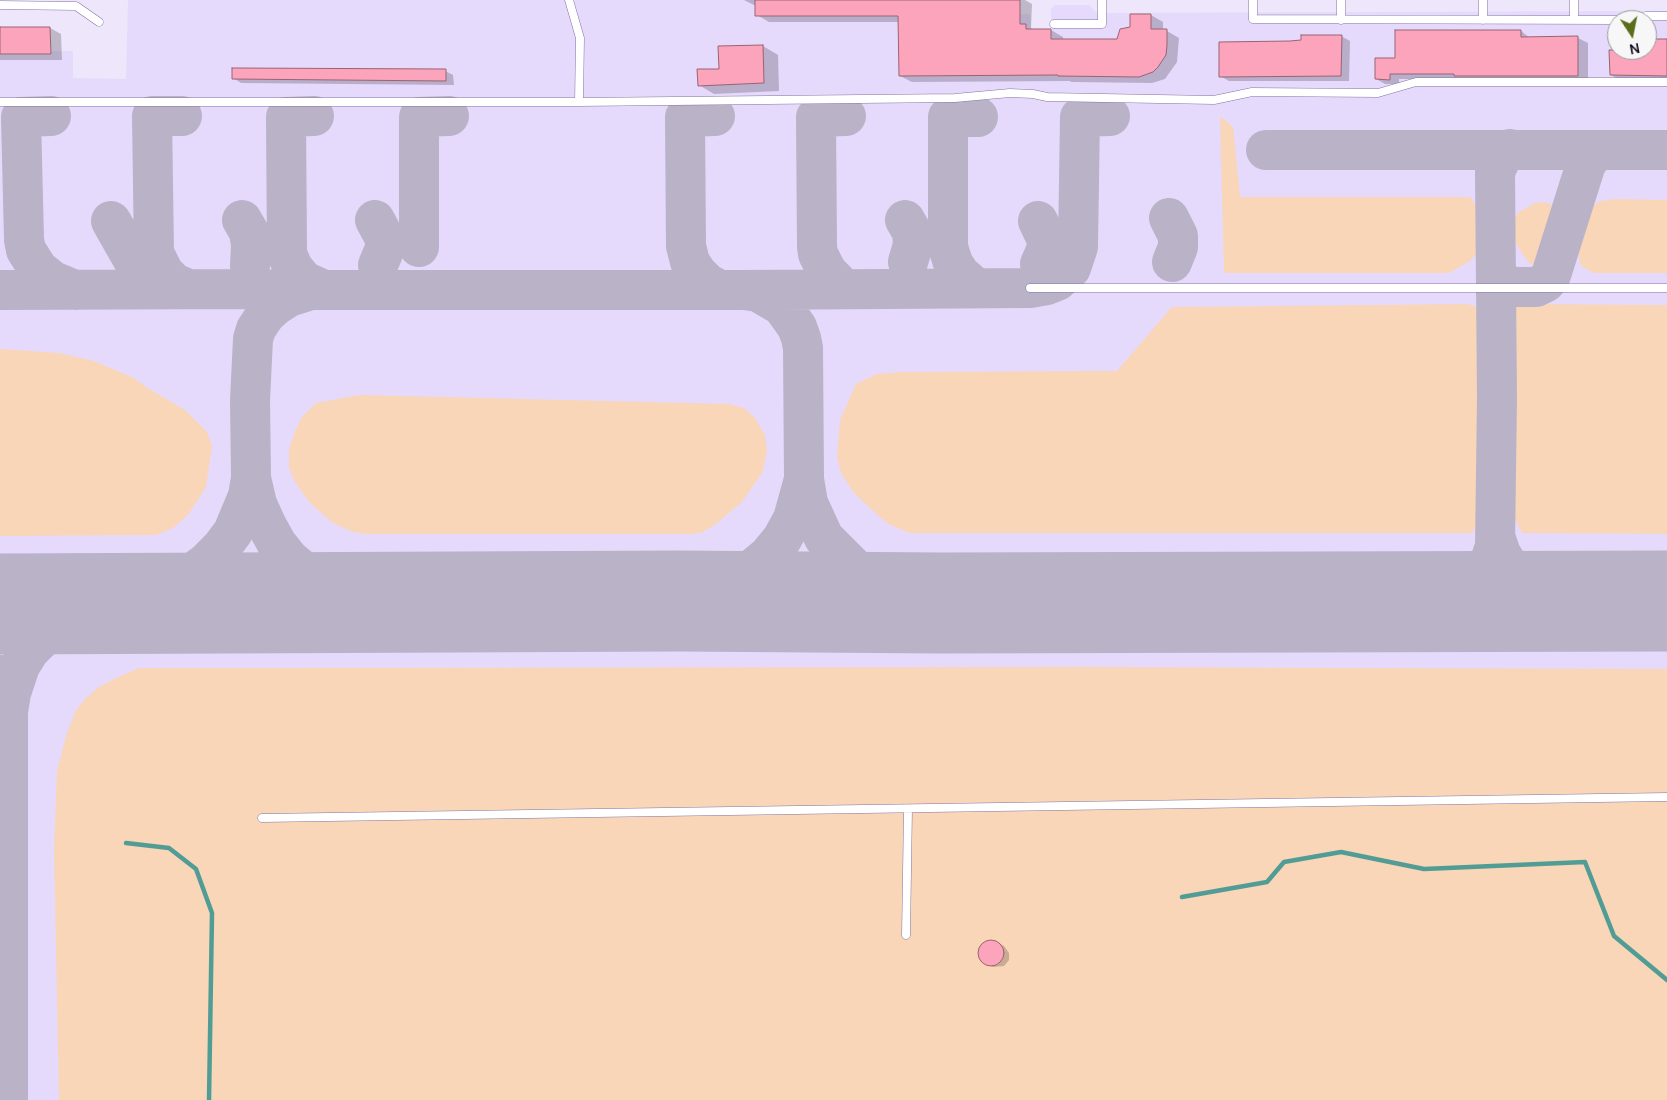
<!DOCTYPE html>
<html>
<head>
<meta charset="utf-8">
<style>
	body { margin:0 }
	#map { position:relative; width:1667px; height:1100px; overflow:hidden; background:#eee6fb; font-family:Manrope,sans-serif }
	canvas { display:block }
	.north { position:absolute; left:1607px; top:10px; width:50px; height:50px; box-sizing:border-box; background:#f7f7f7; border:1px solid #9d9aa1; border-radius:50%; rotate:169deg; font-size:14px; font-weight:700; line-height:20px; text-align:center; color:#160f20 }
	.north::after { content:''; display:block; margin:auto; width:18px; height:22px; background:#596d1b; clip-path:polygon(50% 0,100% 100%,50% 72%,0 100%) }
</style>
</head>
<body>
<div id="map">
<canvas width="1667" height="1100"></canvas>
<div class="north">N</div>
</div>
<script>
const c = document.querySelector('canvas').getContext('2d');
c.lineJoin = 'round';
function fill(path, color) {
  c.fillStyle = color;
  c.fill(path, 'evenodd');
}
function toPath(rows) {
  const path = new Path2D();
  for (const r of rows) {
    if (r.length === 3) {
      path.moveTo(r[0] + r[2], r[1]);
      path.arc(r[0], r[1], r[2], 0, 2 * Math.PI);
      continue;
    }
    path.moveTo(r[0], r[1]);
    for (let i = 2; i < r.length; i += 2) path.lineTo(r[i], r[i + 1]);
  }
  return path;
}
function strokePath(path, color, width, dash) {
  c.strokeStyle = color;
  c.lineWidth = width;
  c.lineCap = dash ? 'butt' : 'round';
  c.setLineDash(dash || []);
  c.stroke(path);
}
const built = toPath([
	[128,0,1020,0,1020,14,1030,14,1031,29,1051,29,1051,9,1054,5,1089,5,1097,13,1102,13,1667,11,1667,1100,0,1100,0,51,73,51,73,78,126,79],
	[1617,20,1647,20,1647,50,1617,50]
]);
const green = toPath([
	[1220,116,1233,127,1240,197,1470,197,1482,215,1484,236,1480,249,1470,261,1449,273,1224,273],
	[1616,199,1667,200,1667,273,1594,273,1581,266,1577,249,1587,215,1592,207,1600,201],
	[1544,202,1551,204,1552,212,1544,259,1541,264,1536,266,1529,263,1516,244,1514,219,1519,212,1535,203],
	[1467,304,1479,307,1485,322,1483,483,1477,523,1472,533,910,533,888,524,871,509,854,493,841,473,837,456,840,420,856,384,877,374,903,372,1117,371,1172,307],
	[1520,304,1667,305,1667,534,1522,533,1513,515,1507,406,1508,317,1512,309],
	[0,349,59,353,94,361,134,378,146,387,185,410,207,432,212,446,206,487,188,515,173,528,156,535,0,536],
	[359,395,729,404,744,408,755,418,765,435,767,452,762,473,742,502,716,524,703,532,693,534,367,534,353,532,333,523,310,503,295,482,289,468,289,449,295,431,302,417,316,403],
	[1085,667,1667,669,1667,1100,59,1100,54,849,57,771,66,736,76,710,86,698,99,687,118,677,139,668]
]);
const shadow = toPath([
	[744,0,1025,0,1032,4,1031,28,1035,30,1051,30,1063,37,1063,40,1118,40,1131,28,1131,15,1151,15,1163,22,1163,31,1167,31,1179,38,1177,62,1165,79,1152,83,1072,82,1069,81,912,82,900,76,900,22,769,22,757,15,756,6],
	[0,28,50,28,61,34,62,60,0,60],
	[1521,31,1530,38,1578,38,1588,43,1588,80,1399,79,1399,84,1385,84,1376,79,1396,60],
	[1341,36,1350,41,1349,81,1229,81,1220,76],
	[1615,37,1617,37,1617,50,1647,50,1647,40,1667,40,1667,78,1616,78,1611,75,1611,45,1615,45],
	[763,46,778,55,779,91,714,94,699,85,720,70],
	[445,71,453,75,454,85,241,83,233,78],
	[987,941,995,941,998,943,1004,946,1009,953,1009,960,1004,966,993,967,981,959,979,950,981,947]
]);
const stream = toPath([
	[126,843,169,848,196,869,212,913,209,1100],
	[1182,897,1267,882,1284,862,1341,852,1424,869,1585,862,1614,936,1667,980]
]);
const taxiway = toPath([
	[51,116,21,117,24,240,26,250,38,269,53,281,75,290],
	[182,116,152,116,154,253,164,273,174,283,188,289],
	[314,116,286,117,287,254,293,268,304,281,324,290],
	[715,116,685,117,686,246,690,262,697,273,707,283,718,289],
	[1266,150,1667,150],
	[1169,218,1178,236,1178,247,1172,262],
	[242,220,249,232,251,245,250,266],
	[375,220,384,237,386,246,378,265],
	[905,220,912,232,913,245,908,262],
	[111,221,136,265],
	[1038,221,1046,238,1047,248,1040,264],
	[419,247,419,117,449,116],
	[1496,272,1502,282,1507,285,1515,287,1536,287,1546,282,1551,275,1586,164,1593,154,1598,150],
	[976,288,960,274,953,263,948,247,948,117,978,117],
	[844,289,829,274,825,268,818,254,817,247,816,117,846,116],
	[0,290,248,289,324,290,742,290,1030,288,1047,285,1057,281,1071,268,1078,247,1080,117,1110,116],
	[311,290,289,297,275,306,266,314,256,329,253,339,250,400,251,478,257,504,267,526,277,544,289,559,303,571,323,585,367,603],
	[744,290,758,292,782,306,797,327,801,338,803,348,804,479,808,503,824,538,854,568,867,578,902,595,918,600,941,603],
	[1496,539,1501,554,1515,576,1525,585,1538,592,1563,601],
	[679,601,709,594,726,587,746,574,768,556,782,539,793,519,804,479],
	[1418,601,1453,594,1470,585,1477,579,1489,564,1495,546,1497,398,1495,172,1502,156,1510,149],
	[0,675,8,712,8,1100],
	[8,712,11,693,20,666,30,650,44,636,61,621,75,615,112,603,142,599,170,589,206,563,221,548,233,532,248,496,251,478]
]);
const runway = toPath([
	[0,604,679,601,941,603,1667,601]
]);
const building = toPath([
	[755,0,1020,0,1020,24,1026,24,1026,29,1051,29,1051,39,1117,39,1120,29,1130,27,1130,14,1151,14,1151,29,1167,29,1167,45,1166,55,1158,67,1153,72,1139,77,1058,76,1058,75,899,76,898,16,755,16,755,0],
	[0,27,50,27,51,54,0,54,0,27],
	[1395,30,1521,30,1521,37,1578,36,1578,76,1454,76,1454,74,1390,74,1390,80,1375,79,1375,58,1395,58,1395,30],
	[1301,35,1342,35,1341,76,1219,77,1219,42,1290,41,1301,40,1301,35],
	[1651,39,1667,39,1667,76,1610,75,1609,50,1651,50,1651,39],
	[763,45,764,83,698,86,697,69,719,69,718,46,763,45],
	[232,68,446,69,446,81,232,79,232,68],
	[991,953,13]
]);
const lane = toPath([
	[569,0,580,38,579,102],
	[1253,0,1253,19,1619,20,1630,20,1646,16,1667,16],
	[0,5,76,6,99,22],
	[1574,19,1574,0],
	[1341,20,1341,0],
	[1483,20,1483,0],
	[1054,24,1102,24,1102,0],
	[0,102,579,102,955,98,1010,93,1033,94,1047,97,1214,100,1252,92,1378,93,1416,82,1667,82],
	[1030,288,1667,288],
	[262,818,1667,797],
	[906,935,908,809]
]);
fill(built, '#e6dafc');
fill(green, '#f9d6b8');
fill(shadow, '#0003');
strokePath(stream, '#519d96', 4.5);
strokePath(taxiway, '#bab2c6', 40);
strokePath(runway, '#bab2c6', 101);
fill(building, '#fba4bb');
strokePath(building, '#996472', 1);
strokePath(lane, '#8674a1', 9);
strokePath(lane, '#fff', 8);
</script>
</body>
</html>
